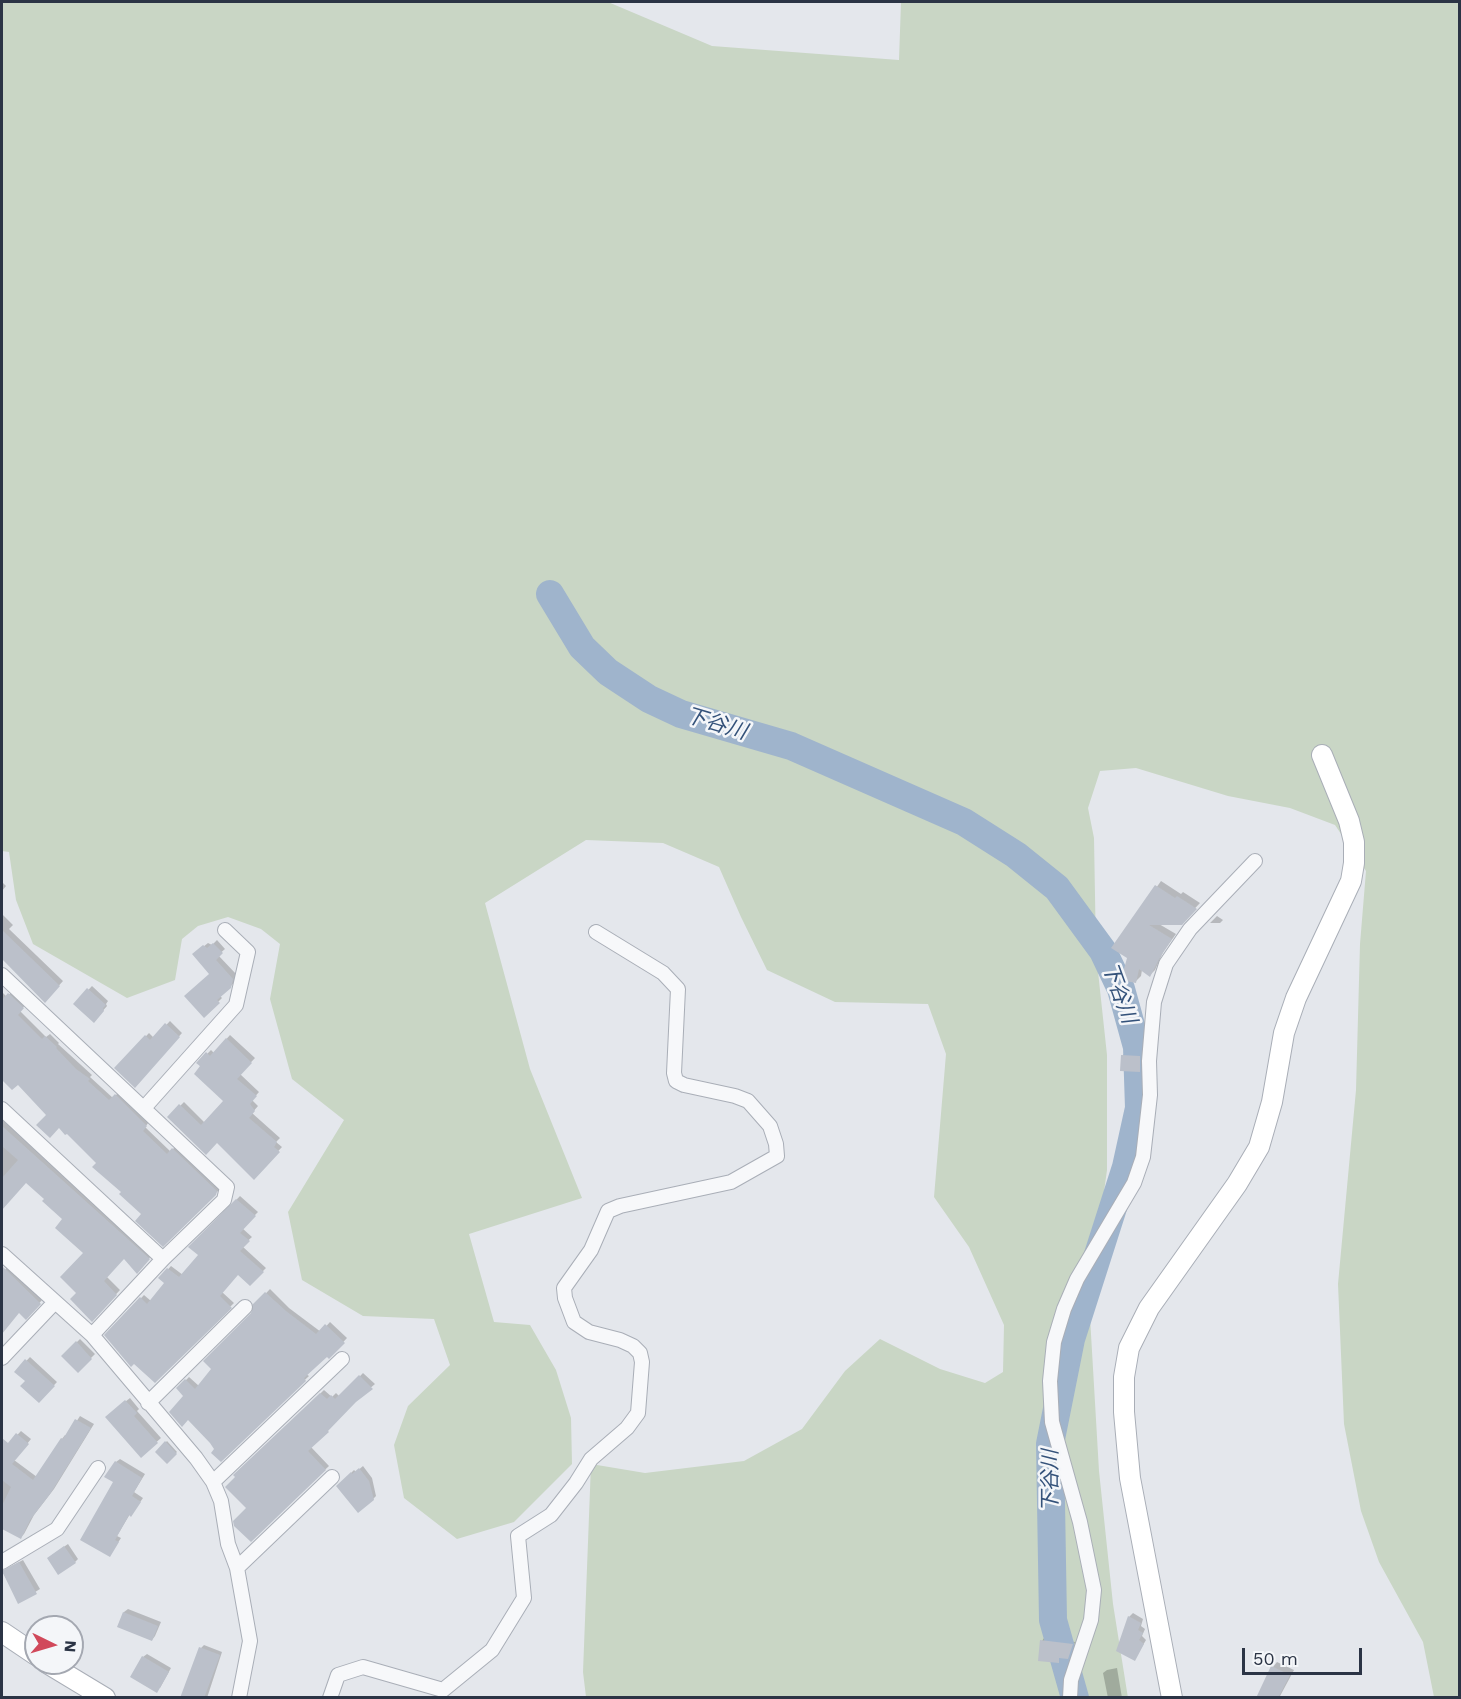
<!DOCTYPE html>
<html>
<head>
<meta charset="utf-8">
<style>
	body { margin:0 }
	#map { position:relative; width:1461px; height:1699px; overflow:hidden; background:#e4e7ec; font-family:"Work Sans",sans-serif }
	canvas { display:block }
	.frame { position:absolute; inset:0; border:3px solid #2b3445; pointer-events:none }
	.north { position:absolute; left:24px; top:1615px; width:60px; height:60px; box-sizing:border-box; background:#f4f6f9; border:2px solid #a4a8b1; border-radius:50%; rotate:95deg; font-size:16px; font-weight:700; line-height:24px; text-align:center; color:#2b3445 }
	.north::after { content:''; display:block; margin:auto; width:21px; height:27px; background:#d1495b; clip-path:polygon(50% 0,100% 100%,50% 72%,0 100%) }
	.scale { position:absolute; left:1242px; top:1648px; width:120px; height:27px; box-sizing:border-box; border:3px solid #2b3445; border-top:0; padding-left:8px; font-size:18px; line-height:21px; white-space:nowrap; color:#2b3445; -webkit-text-stroke:4px #f4f6f9; paint-order:stroke }
</style>
</head>
<body>
<div id="map">
<canvas width="1461" height="1699"></canvas>
<div class="frame"></div>
<div class="north">N</div>
<div class="scale">50 m</div>
</div>
<script>
const c = document.querySelector('canvas').getContext('2d');
c.lineJoin = 'round';
function fill(path, color) {
  c.fillStyle = color;
  c.fill(path, 'evenodd');
}
function toPath(rows) {
  const path = new Path2D();
  for (const r of rows) {
    path.moveTo(r[0], r[1]);
    for (let i = 2; i < r.length; i += 2) path.lineTo(r[i], r[i + 1]);
  }
  return path;
}
function strokePath(path, color, width, dash) {
  c.strokeStyle = color;
  c.lineWidth = width;
  c.lineCap = dash ? 'butt' : 'round';
  c.setLineDash(dash || []);
  c.stroke(path);
}
function write(font, color, halo, rows, align = 'center') {
  c.font = font + ' "Work Sans","Noto Sans JP",sans-serif';
  c.lineWidth = 5;
  c.setLineDash([]);
  c.textBaseline = 'middle';
  c.strokeStyle = halo;
  c.fillStyle = color;
  for (const [text, x, y, turn = 0] of rows) {
    c.save();
    c.translate(x, y);
    c.rotate((+turn || 0) * Math.PI / 180);
    c.textAlign = isNaN(turn) ? turn : align;
    if (halo) c.strokeText(text, 0, 0);
    c.fillText(text, 0, 0);
    c.restore();
  }
}
const green = toPath([
	[2,2,608,2,712,46,899,60,901,2,1459,2,1459,1697,1434,1697,1423,1642,1379,1562,1361,1511,1344,1424,1338,1284,1356,1090,1360,944,1366,871,1335,825,1290,808,1228,796,1136,768,1100,771,1088,808,1094,838,1096,953,1107,1055,1107,1170,1089,1300,1099,1471,1113,1604,1128,1698,586,1697,583,1672,591,1464,645,1473,744,1461,802,1429,845,1371,880,1339,940,1369,985,1383,1003,1372,1004,1325,969,1247,934,1197,946,1054,928,1004,835,1002,767,970,741,917,719,867,663,843,586,840,485,903,530,1069,582,1198,469,1234,494,1322,530,1325,556,1370,571,1418,572,1464,514,1522,457,1539,404,1498,394,1445,408,1406,450,1365,434,1319,363,1316,302,1280,288,1212,344,1120,292,1079,270,999,280,944,261,929,228,917,198,926,182,939,175,980,127,998,33,944,16,900,9,852,2,851]
]);
const shadow = toPath([
	[1161,881,1181,894,1183,892,1200,903,1181,923,1159,924,1176,934,1163,952,1155,970,1150,975,1142,970,1141,976,1136,981,1129,957,1114,948],
	[2,882,6,886,2,891],
	[2,914,13,925,9,929,63,981,45,1001,2,957,4,955,2,952],
	[1217,916,1223,920,1220,923,1210,923],
	[217,940,225,949,218,955,236,974,234,983,220,996,222,998,204,1016,211,974,198,951,208,943,212,945],
	[92,986,108,1001,106,1004,107,1006,94,1021,75,1004],
	[12,991,26,1004,20,1011,46,1037,50,1034,59,1043,58,1044,92,1075,90,1077,113,1098,119,1092,149,1122,145,1127,171,1152,176,1145,219,1187,219,1190,163,1245,143,1213,98,1163,18,1083,12,1088,2,1077,2,992,7,997],
	[170,1021,182,1033,135,1086,116,1068,149,1033,154,1038],
	[230,1035,255,1058,240,1074,259,1092,252,1100,258,1106,252,1113,280,1138,276,1142,282,1147,254,1177,218,1141,169,1117,184,1102,205,1123,225,1101,198,1063,211,1050,214,1053],
	[1126,1052,1143,1053,1143,1066,1140,1070,1122,1056],
	[2,1119,152,1255,137,1272,124,1257,106,1276,120,1290,92,1320,78,1292,86,1253,65,1219,46,1198,26,1181,2,1208],
	[240,1196,258,1212,242,1228,252,1237,242,1246,266,1268,250,1284,238,1273,222,1292,234,1303,155,1381,106,1335,144,1295,151,1301,166,1282,160,1278,171,1266,183,1275,200,1255,191,1247],
	[8,1266,42,1300,26,1318,19,1311,2,1332,2,1274],
	[270,1289,289,1308,321,1332,330,1322,347,1338,329,1357,327,1355,306,1374,309,1376,221,1460,185,1396,178,1388,189,1377,199,1386,253,1314,255,1305],
	[80,1339,95,1354,78,1371,63,1356],
	[30,1357,57,1382,39,1401,27,1381,16,1372],
	[363,1373,375,1384,355,1401,311,1447,329,1466,251,1540,248,1508,236,1475,324,1390,332,1397,336,1393,340,1397],
	[130,1398,139,1409,137,1411,161,1438,141,1456,110,1414],
	[80,1416,94,1424,54,1489,34,1515,24,1534,21,1537,2,1528,2,1448,4,1446,6,1447,21,1431,31,1439,14,1460,37,1477,62,1439,65,1435,67,1436],
	[167,1441,177,1452,167,1462,157,1452],
	[120,1459,145,1474,134,1492,143,1498,134,1511,130,1514,117,1536,121,1538,110,1555,116,1462],
	[363,1466,372,1478,376,1496,373,1499,338,1486,354,1470,356,1472],
	[68,1544,78,1559,75,1562,52,1555],
	[23,1560,40,1589,19,1602,2,1571],
	[128,1609,161,1622,155,1636,152,1640,119,1627,124,1612],
	[1133,1613,1143,1619,1141,1626,1145,1629,1142,1636,1146,1640,1135,1659,1118,1651,1129,1617],
	[1044,1638,1075,1642,1071,1655,1068,1658,1061,1657,1058,1662,1042,1641],
	[204,1645,222,1652,207,1698,181,1698,201,1648],
	[147,1654,171,1668,160,1688,143,1657],
	[1277,1662,1294,1670,1279,1698,1258,1698,1273,1667],
	[1117,1668,1122,1698,1108,1698,1103,1673,1107,1670]
]);
const river = toPath([
	[550,594,582,647,608,672,649,699,681,714,791,746,964,822,1016,855,1057,888,1103,951,1121,989,1137,1047,1139,1108,1126,1167,1071,1339,1050,1444,1053,1620,1075,1698]
]);
const building = toPath([
	[1155,885,1175,898,1177,896,1197,909,1182,925,1149,925,1172,939,1159,959,1150,977,1139,969,1136,983,1121,980,1127,958,1111,948],
	[2,930,60,986,45,1003,2,959],
	[213,943,223,953,216,960,233,979,231,988,217,1000,220,1003,204,1018,184,996,209,974,192,954,203,945,207,948],
	[87,988,106,1005,103,1008,104,1011,94,1023,73,1004],
	[8,993,24,1008,18,1015,42,1039,45,1036,57,1047,56,1048,76,1069,90,1079,88,1081,109,1100,115,1094,147,1126,143,1131,167,1154,172,1148,217,1191,216,1195,163,1247,135,1221,141,1214,119,1194,121,1192,92,1167,96,1163,67,1134,65,1135,59,1128,50,1138,36,1125,46,1115,18,1085,12,1090,2,1080,2,1000],
	[165,1023,180,1037,135,1088,114,1068,145,1035,150,1040],
	[226,1038,252,1063,237,1079,257,1096,250,1104,255,1111,249,1118,277,1142,274,1147,280,1152,254,1180,217,1143,206,1155,167,1117,179,1104,201,1125,223,1101,194,1074,200,1066,196,1063,206,1052,210,1056],
	[1121,1055,1140,1056,1140,1072,1120,1071],
	[2,1126,150,1259,137,1274,124,1259,104,1281,117,1295,92,1322,70,1299,76,1293,60,1277,83,1253,55,1228,62,1219,42,1201,44,1199,26,1183,2,1210,2,1178,18,1160,2,1146],
	[236,1199,256,1216,240,1233,250,1241,240,1251,264,1272,250,1286,238,1275,220,1296,232,1308,155,1383,134,1364,131,1367,104,1335,140,1297,147,1304,164,1283,158,1278,167,1268,179,1277,198,1255,188,1247],
	[2,1266,41,1304,26,1320,19,1313,2,1334],
	[265,1292,286,1311,316,1334,325,1324,345,1343,329,1359,327,1357,304,1378,306,1381,221,1462,211,1453,214,1449,210,1443,188,1420,182,1427,169,1412,183,1396,176,1388,185,1379,195,1389,211,1369,203,1361,251,1313,253,1304],
	[76,1341,92,1359,78,1373,61,1356],
	[25,1359,55,1386,39,1403,20,1386,25,1381,14,1372],
	[359,1375,373,1389,356,1402,328,1431,329,1432,308,1451,326,1470,251,1542,234,1526,233,1521,246,1508,225,1487,235,1477,233,1475,320,1393,327,1399,331,1395,335,1399],
	[125,1400,137,1413,134,1416,158,1443,141,1458,105,1417],
	[75,1419,91,1428,50,1494,30,1520,21,1539,2,1529,2,1506,11,1487,2,1480,2,1438,8,1443,16,1433,29,1444,12,1464,33,1480,61,1438,63,1439],
	[165,1441,177,1454,167,1464,155,1452],
	[115,1461,142,1478,132,1496,141,1502,131,1517,129,1515,115,1540,119,1542,110,1557,80,1540,113,1482,104,1477],
	[359,1468,369,1481,374,1500,358,1513,336,1486,351,1472,352,1474],
	[64,1546,76,1563,58,1575,47,1558],
	[19,1562,37,1594,18,1604,2,1571],
	[123,1612,158,1626,152,1641,117,1627],
	[1128,1616,1141,1623,1138,1630,1143,1633,1139,1640,1144,1644,1135,1661,1116,1651],
	[1040,1640,1073,1644,1068,1659,1059,1658,1059,1663,1038,1661],
	[199,1647,220,1655,204,1698,180,1698],
	[142,1656,169,1672,157,1693,130,1677],
	[1271,1666,1290,1675,1278,1698,1256,1698]
]);
const street = toPath([
	[2,975,227,1187,224,1200,163,1259,92,1335],
	[144,1108,236,1005,248,952,225,930],
	[2,1109,163,1259],
	[2,1254,92,1335,196,1458,213,1482,221,1501,228,1544,237,1568,250,1641,239,1698],
	[2,1358,55,1302],
	[148,1403,245,1307],
	[213,1482,342,1359],
	[2,1562,57,1529,98,1468],
	[237,1568,332,1477],
	[330,1698,338,1675,363,1667,443,1690,492,1650,524,1598,518,1536,551,1515,576,1483,591,1459,627,1428,638,1413,642,1362,640,1353,633,1346,620,1340,589,1332,574,1322,565,1298,564,1288,591,1250,608,1211,620,1206,731,1182,777,1156,776,1144,770,1126,748,1101,735,1096,684,1085,676,1081,674,1073,678,989,663,973,596,932],
	[1070,1698,1071,1680,1091,1620,1094,1590,1080,1522,1052,1422,1050,1381,1054,1342,1064,1309,1077,1279,1134,1183,1143,1157,1150,1095,1149,1061,1154,1002,1166,964,1190,929,1255,861]
]);
const secondary = toPath([
	[2,1632,36,1655],
	[47,1663,105,1698],
	[1172,1698,1130,1478,1124,1412,1124,1377,1129,1348,1149,1308,1237,1184,1259,1147,1272,1102,1284,1033,1296,998,1351,881,1354,863,1354,842,1349,821,1322,755]
]);
const waterNames = [
	["下谷川",716,724,17],
	["下谷川",1119,993,70],
	["下谷川",1051,1481,-90]
];
fill(green, '#c9d6c5');
fill(shadow, '#0003');
strokePath(river, '#9fb4cc', 28);
fill(building, '#bbc0ca');
strokePath(street, '#a9aeb7', 16);
strokePath(secondary, '#a9aeb7', 22);
strokePath(street, '#f7f8fa', 14);
strokePath(secondary, '#fff', 20);
write('italic 21px', '#34527a', '#f4f6f9', waterNames);
</script>
</body>
</html>
